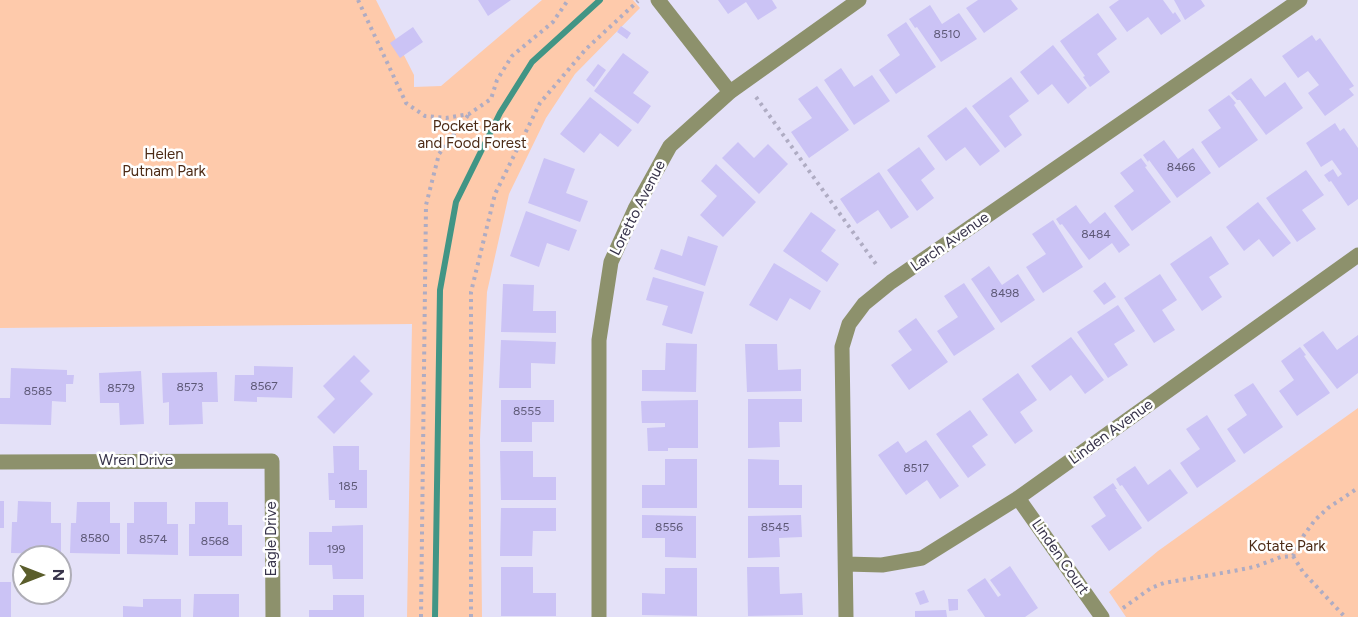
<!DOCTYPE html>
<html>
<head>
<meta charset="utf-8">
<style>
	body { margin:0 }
	#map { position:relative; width:1358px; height:617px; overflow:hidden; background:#e4e1f8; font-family:Figtree,sans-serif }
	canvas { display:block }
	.north { position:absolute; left:12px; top:545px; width:60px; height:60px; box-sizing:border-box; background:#fff; border:2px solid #afaeb7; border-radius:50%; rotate:90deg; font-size:16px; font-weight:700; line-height:24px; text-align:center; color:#38344b }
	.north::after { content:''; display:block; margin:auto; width:21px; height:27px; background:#5a5d2b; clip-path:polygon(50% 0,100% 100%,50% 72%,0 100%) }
</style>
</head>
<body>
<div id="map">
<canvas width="1358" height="617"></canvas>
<div class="north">N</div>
</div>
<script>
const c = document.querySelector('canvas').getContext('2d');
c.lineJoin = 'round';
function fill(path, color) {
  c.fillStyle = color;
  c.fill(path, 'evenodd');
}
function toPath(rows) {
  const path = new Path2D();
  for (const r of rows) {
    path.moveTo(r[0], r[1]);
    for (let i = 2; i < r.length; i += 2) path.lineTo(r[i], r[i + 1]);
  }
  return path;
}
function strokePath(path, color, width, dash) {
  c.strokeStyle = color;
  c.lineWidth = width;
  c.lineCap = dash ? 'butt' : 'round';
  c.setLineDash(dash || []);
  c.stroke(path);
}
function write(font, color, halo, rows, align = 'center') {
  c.font = font + ' Figtree,sans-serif';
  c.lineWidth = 5;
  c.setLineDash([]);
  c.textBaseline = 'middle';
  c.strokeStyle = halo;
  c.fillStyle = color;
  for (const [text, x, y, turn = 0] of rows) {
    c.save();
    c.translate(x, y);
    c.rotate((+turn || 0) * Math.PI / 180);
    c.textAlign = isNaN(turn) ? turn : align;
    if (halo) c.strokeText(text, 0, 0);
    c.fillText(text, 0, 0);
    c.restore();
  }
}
const green = toPath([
	[0,0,376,0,414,75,414,87,441,86,542,0,633,0,640,8,575,74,546,118,509,194,487,292,480,439,482,617,407,617,412,324,0,328],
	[1358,408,1358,617,1126,617,1109,592,1158,551]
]);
const stream = toPath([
	[435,617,440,290,456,202,500,113,532,62,600,0]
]);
const building = toPath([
	[478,0,511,0,488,16],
	[718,0,772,0,777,8,758,20,746,2,728,14],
	[978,0,1011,0,1018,9,984,33,966,8],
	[1119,0,1163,0,1173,14,1175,12,1181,21,1161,35,1148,17,1127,32,1109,7],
	[1174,0,1201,0,1205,6,1185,20],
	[930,5,942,24,959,13,977,39,941,62,917,27,915,28,909,19],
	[1098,13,1117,39,1097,54,1110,72,1090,87,1083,77,1085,76,1060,41],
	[906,22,936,67,896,94,879,70,900,55,887,35],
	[621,26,631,33,627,39,617,32],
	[413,27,423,42,400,58,390,43],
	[1312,35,1316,41,1320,38,1354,86,1349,89,1354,95,1325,116,1308,93,1319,85,1308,71,1298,78,1282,56],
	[1053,45,1087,88,1068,104,1052,84,1038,95,1020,72],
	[623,53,649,72,633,93,651,106,638,124,594,91],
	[598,64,606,70,594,87,586,80],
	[841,68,854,87,872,75,890,101,854,125,824,80],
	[1011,77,1029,101,1009,116,1022,135,1005,148,972,106],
	[1251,78,1265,97,1285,82,1303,108,1266,135,1240,100,1237,100,1231,93],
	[817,86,849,130,809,158,791,132,812,118,798,99],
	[1229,95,1236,103,1234,105,1258,140,1219,168,1201,142,1221,128,1208,110],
	[590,97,632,130,618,147,600,133,584,153,560,134],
	[966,107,1000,151,980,166,965,147,946,161,927,136],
	[1335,123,1340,131,1344,128,1358,148,1358,199,1348,206,1331,181,1329,182,1324,175,1333,169,1338,177,1342,174,1332,160,1321,167,1306,143],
	[1164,140,1178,159,1193,148,1211,173,1177,198,1149,160,1148,162,1143,155],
	[738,142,754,158,768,144,788,164,759,194,722,158],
	[919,147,935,169,921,180,934,198,917,211,887,170],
	[544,158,575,169,566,193,588,201,580,222,528,203],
	[1141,158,1147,166,1145,167,1171,202,1132,231,1114,206,1134,191,1120,173],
	[716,164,756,202,723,237,700,215,717,196,701,181],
	[1306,170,1324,195,1302,210,1316,229,1297,242,1266,198],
	[879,172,909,217,891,229,878,210,857,224,840,199],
	[1258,202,1291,243,1273,257,1259,239,1244,251,1226,227],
	[1076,205,1090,224,1105,212,1130,245,1119,253,1112,243,1089,260,1062,224,1060,225,1056,219],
	[526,211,577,230,569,251,547,243,539,267,510,256],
	[811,212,836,230,821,251,839,264,827,282,783,251],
	[1053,220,1083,267,1043,293,1026,267,1046,254,1032,234],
	[688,236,718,246,705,286,654,269,661,249,682,256],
	[1211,236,1229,264,1209,277,1222,297,1202,311,1170,264],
	[774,263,821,291,810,310,790,298,777,321,749,305],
	[989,266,1002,285,1018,274,1035,300,1001,323,971,279],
	[1160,274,1177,300,1162,310,1175,330,1154,343,1124,298],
	[653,277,704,292,692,334,662,325,668,306,646,300],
	[1105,282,1116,297,1104,305,1093,291],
	[964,283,995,329,954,356,937,331,958,317,944,296],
	[503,284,534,285,533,311,556,311,556,333,501,332],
	[1118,305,1135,331,1114,344,1128,365,1108,378,1077,332],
	[916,318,948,362,909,390,891,365,912,350,898,331],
	[1323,331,1337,350,1358,335,1358,373,1337,389,1303,345],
	[1071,337,1104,380,1085,394,1071,375,1050,391,1031,366],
	[501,340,556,342,555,364,531,363,531,388,499,388],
	[666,343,697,344,696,392,642,391,642,370,665,370],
	[745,344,777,344,778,370,801,369,801,391,747,392],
	[1300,347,1306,355,1304,356,1330,393,1297,416,1279,391,1294,380,1281,361],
	[354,355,370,371,360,381,373,394,334,434,317,417,335,399,323,386],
	[254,366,293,367,292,398,257,397,257,402,234,401,235,375,254,375],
	[11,368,67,370,67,375,74,375,73,384,66,384,66,402,52,401,51,425,0,424,0,398,10,398],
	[141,371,144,424,120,425,119,403,100,403,99,373],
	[217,372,218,402,202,402,203,424,169,425,169,402,163,403,162,373],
	[1018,373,1037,400,1020,412,1033,431,1015,444,982,399],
	[1253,383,1283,427,1244,454,1227,429,1247,415,1234,395],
	[748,399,802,399,802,422,779,422,780,447,748,448],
	[501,400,554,400,554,422,532,422,532,442,501,442],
	[698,400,698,448,668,448,668,451,648,451,647,428,665,427,665,423,642,423,641,401],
	[970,410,988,435,972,446,986,465,968,478,936,434],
	[1207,415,1236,461,1197,488,1180,463,1200,449,1186,429],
	[926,440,959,486,940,499,927,480,906,495,878,455,898,441,906,453],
	[333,446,359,446,359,470,367,470,367,508,335,508,335,500,329,500,328,473,334,473],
	[500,451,533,451,533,477,556,477,556,500,501,500],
	[665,459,697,459,697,508,642,508,642,485,665,485],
	[748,459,779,460,779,485,802,485,802,508,748,508],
	[1135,466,1148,485,1170,469,1188,493,1148,522,1122,485,1120,486,1116,479],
	[1113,483,1117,489,1115,489,1142,528,1109,551,1091,526,1106,516,1093,497],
	[0,501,4,501,4,528,0,528],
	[18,501,51,502,51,523,61,523,61,554,11,553,12,522,17,522],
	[77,502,110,502,110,523,120,523,120,554,70,553,71,523,76,523],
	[134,502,167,502,167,524,178,524,178,555,127,554,127,523,134,523],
	[195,502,228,502,228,525,242,525,242,556,189,556,189,524,195,524],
	[501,508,556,508,556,531,533,531,532,556,500,556],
	[642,515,696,516,696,558,665,557,665,538,642,538],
	[801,515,802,537,779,538,780,557,748,558,748,516],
	[363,525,363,579,333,579,332,565,309,565,309,532,332,532,332,526],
	[1010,566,1038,608,1025,617,985,617,967,590,985,578,998,597,1001,595,990,580],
	[501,567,533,567,533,593,556,593,556,616,501,616],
	[747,567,779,567,780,594,802,593,803,615,748,616],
	[665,568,697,568,697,616,642,615,642,593,665,594],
	[0,582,11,582,11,617,0,617],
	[924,590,929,602,920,605,915,593],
	[194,594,239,594,239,617,193,617],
	[333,595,364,595,364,617,309,617,309,610,333,610],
	[143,599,181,599,181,617,123,617,123,606,143,607],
	[948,599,958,599,958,610,949,611],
	[946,610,947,617,915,617,915,611]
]);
const path = toPath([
	[358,0,406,103,425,116,446,118,469,114,491,99,497,80,512,56,553,22,568,0],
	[756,97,878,267],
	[1293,556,1303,572,1345,617],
	[1123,608,1151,588,1164,583,1228,572,1254,567,1281,557,1293,556,1304,535,1315,520,1328,508,1358,488],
	[421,617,426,205,439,154,469,114],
	[471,617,471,292,495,194,540,103,586,49,638,1]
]);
const minor = toPath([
	[658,0,730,92],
	[0,462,272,461,273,617],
	[1018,498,1102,617],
	[846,564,882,565,922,558,1018,498,1358,255],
	[599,617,599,340,611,262,635,209,670,146,730,92,859,0],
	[846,617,842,347,849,324,864,304,891,282,1300,0]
]);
const numberNames = [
	["8510",947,34],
	["8466",1181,167],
	["8484",1096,234],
	["8498",1005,293],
	["8567",264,386],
	["8573",190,387],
	["8579",121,388],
	["8585",38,391],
	["8555",527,411],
	["8517",916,468],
	["185",348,486],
	["8556",669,527],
	["8545",775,527],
	["8580",95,538],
	["8574",153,539],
	["8568",215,541],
	["199",336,549]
];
const parkNames = [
	["Pocket Park",472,127],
	["and Food Forest",472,144],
	["Helen",164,155],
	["Putnam Park",164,172],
	["Kotate Park",1287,547]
];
const streetNames = [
	["Loretto Avenue",638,208,-63],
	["Larch Avenue",950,242,-35],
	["Linden Avenue",1111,432,-36],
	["Wren Drive",136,461],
	["Eagle Drive",272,539,-90],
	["Linden Court",1060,557,55]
];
fill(green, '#fecaab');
strokePath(stream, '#419585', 6);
fill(building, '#cbc3f5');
strokePath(path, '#afacc3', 4, [3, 4.5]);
strokePath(minor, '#8d916c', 15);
write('12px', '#5d5876', null, numberNames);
write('15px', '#4c2b16', '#fff', parkNames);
write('15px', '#38344b', '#fff', streetNames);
</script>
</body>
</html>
